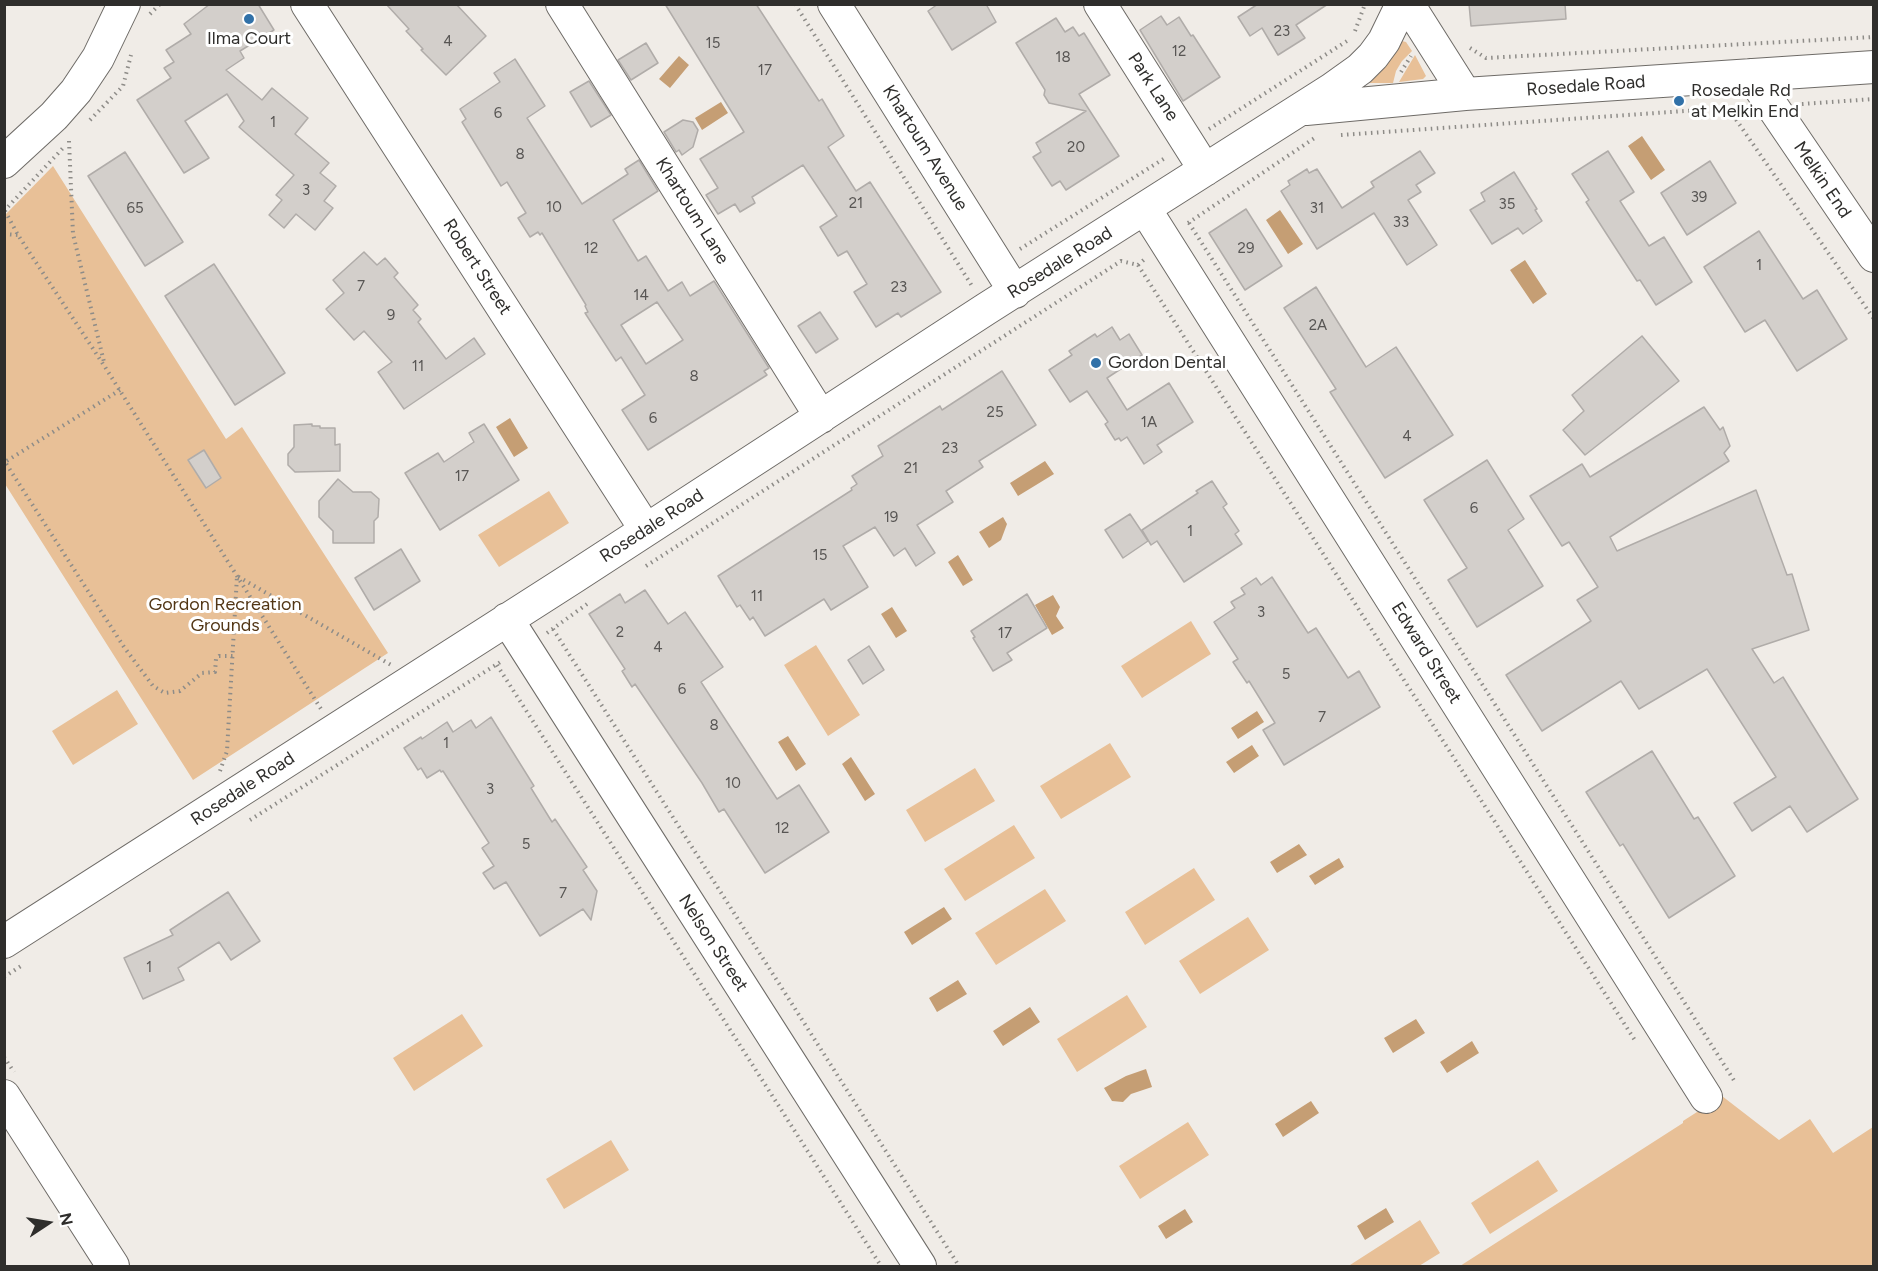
<!DOCTYPE html>
<html>
<head>
<meta charset="utf-8">
<style>
	body { margin:0 }
	#map { position:relative; width:1878px; height:1271px; overflow:hidden; background:#f0ece7; font-family:Figtree,sans-serif }
	canvas { display:block }
	.frame { position:absolute; inset:0; border:6px solid #2f2e2c; pointer-events:none }
	.north { position:absolute; left:18px; top:1193px; width:60px; height:60px; -webkit-text-stroke:4px #fff; paint-order:stroke; rotate:78deg; font-size:16px; font-weight:700; line-height:24px; text-align:center; color:#2f2e2c }
	.north::after { content:''; display:block; margin:auto; width:21px; height:27px; background:#2f2e2c; clip-path:polygon(50% 0,100% 100%,50% 72%,0 100%) }
</style>
</head>
<body>
<div id="map">
<canvas width="1878" height="1271"></canvas>
<div class="frame"></div>
<div class="north">N</div>
</div>
<script>
const c = document.querySelector('canvas').getContext('2d');
c.lineJoin = 'round';
function fill(path, color) {
  c.fillStyle = color;
  c.fill(path, 'evenodd');
}
function toPath(rows) {
  const path = new Path2D();
  for (const r of rows) {
    path.moveTo(r[0], r[1]);
    for (let i = 2; i < r.length; i += 2) path.lineTo(r[i], r[i + 1]);
  }
  return path;
}
function strokePath(path, color, width, dash) {
  c.strokeStyle = color;
  c.lineWidth = width;
  c.lineCap = dash ? 'butt' : 'round';
  c.setLineDash(dash || []);
  c.stroke(path);
}
function write(font, color, halo, rows, align = 'center') {
  c.font = font + ' Figtree,sans-serif';
  c.lineWidth = 6;
  c.setLineDash([]);
  c.textBaseline = 'middle';
  c.strokeStyle = halo;
  c.fillStyle = color;
  for (const [text, x, y, turn = 0] of rows) {
    c.save();
    c.translate(x, y);
    c.rotate((+turn || 0) * Math.PI / 180);
    c.textAlign = isNaN(turn) ? turn : align;
    if (halo) c.strokeText(text, 0, 0);
    c.fillText(text, 0, 0);
    c.restore();
  }
}
const green = toPath([
	[1402,41,1406,42,1412,51,1402,61,1396,71,1393,83,1367,83,1366,82],
	[1415,55,1426,76,1423,79,1399,82],
	[53,166,226,439,242,427,388,653,193,780,5,484,5,215],
	[549,491,569,523,499,567,478,535],
	[1191,621,1211,654,1142,698,1121,666],
	[816,645,860,715,828,736,784,665],
	[117,690,138,724,73,765,52,731],
	[1110,743,1131,777,1061,819,1040,786],
	[975,768,995,801,925,842,906,810],
	[1014,825,1035,858,965,901,944,869],
	[1194,868,1215,900,1145,945,1125,912],
	[1045,889,1066,921,996,965,975,933],
	[1248,917,1269,950,1200,994,1179,961],
	[1127,995,1147,1027,1077,1072,1057,1039],
	[462,1014,483,1046,414,1091,393,1058],
	[1722,1096,1779,1140,1810,1119,1833,1153,1873,1127,1873,1266,1460,1266,1683,1123,1683,1121],
	[1188,1122,1209,1155,1140,1199,1119,1166],
	[611,1140,629,1170,564,1209,546,1179],
	[1538,1160,1558,1191,1490,1234,1471,1203],
	[1420,1220,1440,1253,1419,1266,1351,1266,1350,1265]
]);
const water = toPath([
	[679,56,689,65,670,88,659,79],
	[721,102,728,113,702,130,695,118],
	[1642,136,1665,170,1651,180,1628,146],
	[1280,210,1303,244,1288,254,1266,220],
	[1525,260,1547,294,1533,304,1510,270],
	[510,418,528,448,514,457,496,427],
	[1045,461,1054,474,1018,496,1010,483],
	[1003,517,1007,524,1001,540,989,548,979,532],
	[958,555,973,580,963,586,948,562],
	[1053,595,1060,607,1056,616,1064,628,1052,635,1035,605],
	[892,607,907,631,896,638,881,614],
	[1257,711,1264,722,1238,739,1231,728],
	[788,736,806,764,796,771,778,742],
	[1252,745,1259,756,1234,773,1226,762],
	[851,757,875,794,865,801,842,764],
	[1299,844,1307,855,1277,873,1270,862],
	[1339,858,1344,867,1315,885,1309,876],
	[944,907,952,919,912,945,904,932],
	[958,980,967,994,937,1012,929,998],
	[1030,1007,1040,1022,1003,1046,993,1031],
	[1416,1019,1425,1033,1393,1053,1384,1038],
	[1472,1041,1479,1053,1447,1073,1440,1062],
	[1146,1069,1152,1087,1131,1094,1123,1102,1112,1101,1104,1088,1126,1076],
	[1311,1101,1319,1113,1283,1137,1275,1124],
	[1386,1208,1394,1222,1365,1240,1357,1226],
	[1185,1209,1193,1222,1166,1239,1158,1226]
]);
const building = toPath([
	[210,4,258,4,274,30,240,51,244,58,226,70,262,100,272,88,308,118,295,134,329,163,320,173,336,186,324,201,333,208,315,230,296,214,284,228,269,215,282,200,276,195,294,175,239,127,244,121,227,94,185,121,209,158,184,173,137,100,171,78,164,68,174,62,166,50,191,34,184,24,210,4],
	[386,4,456,4,486,36,446,75,421,50,423,49,406,31,409,29,386,4],
	[665,4,756,4,819,101,822,99,844,136,828,147,856,191,870,182,941,292,901,317,898,313,876,327,854,292,867,284,847,251,838,256,820,227,837,216,803,165,752,197,755,203,740,212,735,204,718,214,706,195,718,188,700,159,744,132,665,4],
	[938,4,986,4,996,22,952,50,928,11,938,4],
	[1258,4,1328,4,1296,25,1305,38,1278,55,1262,28,1250,36,1238,17,1258,4],
	[1469,4,1565,4,1566,19,1471,26,1469,4],
	[1161,16,1167,25,1179,17,1191,36,1193,35,1220,77,1183,101,1140,30,1161,16],
	[1056,18,1065,32,1073,27,1079,36,1084,33,1110,75,1079,94,1119,156,1066,190,1060,181,1052,186,1033,157,1041,152,1036,143,1086,111,1049,103,1044,95,1045,90,1016,43,1056,18],
	[646,43,658,63,631,80,618,60,646,43],
	[515,59,545,106,527,118,582,204,628,174,625,169,639,160,658,191,613,220,638,261,646,256,668,291,682,282,690,296,714,281,769,368,764,371,767,375,648,450,622,410,645,395,621,357,616,361,585,313,588,312,585,306,586,305,542,233,540,235,538,232,530,237,518,218,526,213,507,182,501,186,462,122,466,119,460,109,500,82,494,73,515,59],
	[657,302,683,340,646,364,621,325,657,302],
	[589,81,611,115,591,127,570,92,589,81],
	[683,120,693,122,698,130,693,147,682,155,679,150,676,152,664,132,683,120],
	[1420,151,1435,173,1416,185,1421,192,1408,200,1437,245,1407,265,1374,213,1317,249,1281,191,1290,185,1288,181,1307,169,1309,173,1317,169,1342,208,1374,187,1371,182,1420,151],
	[1608,151,1634,192,1620,201,1649,246,1664,237,1692,282,1656,305,1640,280,1637,281,1604,230,1586,202,1589,200,1572,174,1608,151],
	[125,152,183,242,145,266,88,176,125,152],
	[1710,161,1736,203,1687,235,1661,193,1710,161],
	[1514,172,1537,209,1535,210,1542,221,1523,234,1518,228,1492,244,1470,210,1485,201,1481,193,1514,172],
	[1246,209,1282,266,1245,290,1209,233,1246,209],
	[1759,231,1803,299,1817,290,1847,339,1797,371,1765,320,1745,332,1704,267,1759,231],
	[364,252,377,265,385,258,398,273,394,277,418,305,413,310,421,319,418,322,446,359,474,338,485,354,404,409,378,372,392,362,364,331,354,340,326,309,344,293,333,280,364,252],
	[214,264,285,373,235,405,165,296,214,264],
	[1316,287,1366,367,1396,347,1453,435,1385,478,1330,392,1336,389,1284,308,1316,287],
	[820,312,838,339,816,353,798,326,820,312],
	[1112,327,1120,340,1129,334,1142,355,1107,378,1127,410,1169,383,1193,422,1157,445,1162,452,1144,464,1127,437,1121,441,1119,438,1115,440,1105,424,1108,422,1087,391,1070,402,1049,370,1072,355,1069,351,1095,334,1097,337,1112,327],
	[1642,336,1679,381,1585,455,1563,430,1584,411,1572,395,1642,336],
	[1002,371,1036,425,979,461,983,467,946,491,953,502,917,525,935,553,916,566,905,548,894,556,875,527,843,546,868,587,831,610,824,599,765,636,753,617,750,620,740,605,737,607,718,576,852,490,851,488,857,484,852,476,883,456,878,446,940,406,942,410,1002,371],
	[1704,407,1720,430,1723,427,1730,446,1724,453,1729,461,1610,537,1617,551,1756,490,1787,575,1792,574,1809,630,1752,649,1774,683,1783,677,1858,799,1807,832,1790,806,1752,831,1734,803,1776,777,1707,669,1639,709,1621,681,1542,731,1506,675,1591,621,1577,600,1598,587,1569,542,1562,546,1530,496,1582,464,1590,477,1704,407],
	[312,424,312,426,320,426,320,428,335,428,335,445,340,444,340,471,295,472,288,465,288,454,294,447,294,425,312,424],
	[484,424,519,480,440,530,405,473,438,453,444,462,474,442,469,433,484,424],
	[204,450,221,478,206,488,188,460,204,450],
	[1487,460,1524,519,1508,530,1543,586,1477,627,1448,580,1467,568,1424,500,1487,460],
	[338,479,353,492,371,492,379,499,378,517,374,521,374,543,333,543,333,531,319,517,319,501,338,479],
	[1212,481,1227,504,1223,507,1239,531,1235,534,1242,544,1184,582,1157,541,1151,545,1142,530,1198,493,1196,491,1212,481],
	[1130,514,1148,541,1123,558,1105,530,1130,514],
	[401,549,420,581,374,610,355,578,401,549],
	[1272,577,1308,633,1316,628,1348,678,1359,671,1380,707,1284,765,1263,730,1275,723,1249,681,1247,683,1233,662,1238,659,1214,622,1235,608,1231,602,1245,594,1241,588,1256,578,1261,585,1272,577],
	[645,590,668,624,685,612,723,667,701,682,777,799,799,785,829,832,765,873,724,809,719,812,702,783,635,684,632,687,622,671,625,669,589,614,620,594,625,603,645,590],
	[1027,594,1047,628,1007,653,1012,660,993,671,973,638,975,637,971,631,1027,594],
	[869,646,884,670,863,684,848,660,869,646],
	[491,717,534,786,531,788,552,822,555,819,587,867,583,870,597,891,591,920,583,909,540,936,506,882,494,889,483,873,494,866,482,848,489,843,443,771,441,772,440,770,427,778,421,768,418,770,404,748,421,737,422,739,447,722,453,732,471,720,476,728,491,717],
	[1652,751,1694,819,1698,817,1735,876,1669,918,1623,844,1620,846,1586,792,1652,751],
	[228,892,260,941,231,960,219,942,178,968,184,980,143,999,124,958,173,935,170,930,228,892]
]);
const path = toPath([
	[795,4,972,286],
	[150,14,160,4],
	[1355,31,1365,4],
	[1470,48,1486,58,1874,37],
	[1401,72,1411,56],
	[1802,104,1874,99],
	[90,120,123,86,131,55],
	[1209,129,1347,41],
	[1341,135,1728,108,1874,319],
	[69,141,73,234,104,362],
	[4,211,64,147],
	[5,211,18,235,105,367,321,709],
	[1188,223,1316,137],
	[1189,223,1735,1082],
	[4,234,18,235],
	[1020,249,1165,158],
	[1138,265,1636,1042],
	[120,390,5,462,124,647,153,686,165,693,180,691,202,673,215,672,216,659,219,656,233,656],
	[646,566,1121,261,1138,265,1146,258],
	[553,629,959,1266],
	[547,633,587,604],
	[497,665,881,1266],
	[220,771,227,751,237,576,391,665],
	[250,820,502,661],
	[4,977,21,966],
	[4,1057,14,1072]
]);
const minor = toPath([
	[307,4,646,530],
	[562,4,821,417],
	[834,4,1015,292],
	[1100,4,1205,170],
	[1408,4,1465,94],
	[1751,75,1874,256],
	[1306,109,1465,94,1874,67],
	[4,162,54,116,76,91,98,58,124,4],
	[1145,209,1706,1097],
	[507,619,920,1266],
	[4,942,574,577,986,309,1332,89,1360,69,1373,56,1384,41,1402,4],
	[4,1096,113,1266]
]);
const markers = [
	[249,19,6,"#3171a8"],
	[1679,101,6,"#3171a8"],
	[1096,363,6,"#3171a8"]
];
const numberNames = [
	["23",1282,32],
	["4",448,42],
	["15",713,44],
	["12",1179,52],
	["18",1063,58],
	["17",765,71],
	["6",498,114],
	["1",273,123],
	["20",1076,148],
	["8",520,155],
	["3",306,191],
	["39",1699,198],
	["21",856,204],
	["35",1507,205],
	["10",554,208],
	["65",135,209],
	["31",1317,209],
	["33",1401,223],
	["12",591,249],
	["29",1246,249],
	["1",1759,266],
	["7",361,287],
	["23",899,288],
	["14",641,296],
	["9",391,316],
	["2A",1318,326],
	["11",418,367],
	["8",694,377],
	["25",995,413],
	["6",653,419],
	["1A",1149,423],
	["4",1407,437],
	["23",950,449],
	["21",911,469],
	["17",462,477],
	["6",1474,509],
	["19",891,518],
	["1",1190,532],
	["15",820,556],
	["11",757,597],
	["3",1261,613],
	["2",620,633],
	["17",1005,634],
	["4",658,648],
	["5",1286,675],
	["6",682,690],
	["7",1322,718],
	["8",714,726],
	["1",446,744],
	["10",733,784],
	["3",490,790],
	["12",782,829],
	["5",526,845],
	["7",563,894],
	["1",149,968]
];
const poiNames = [
	["Ilma Court",249,39,"center"],
	["Rosedale Rd",1691,91],
	["at Melkin End",1691,112],
	["Gordon Dental",1108,363]
];
const streetNames = [
	["Rosedale Road",1586,86,-4],
	["Park Lane",1153,87,57],
	["Khartoum Avenue",925,148,58],
	["Melkin End",1822,180,56],
	["Khartoum Lane",692,211,58],
	["Rosedale Road",1060,263,-32],
	["Robert Street",477,267,57],
	["Rosedale Road",652,526,-33],
	["Edward Street",1426,653,58],
	["Rosedale Road",243,789,-33],
	["Nelson Street",713,943,57]
];
const parkNames = [
	["Gordon Recreation",225,605],
	["Grounds",225,626]
];
fill(green, '#e8c097');
fill(water, '#c59e74');
fill(building, '#d3cfcb');
strokePath(building, '#b0aca9', 1.5);
strokePath(minor, '#6e6b67', 34);
strokePath(path, '#8e8c88', 4, [1.5, 4.5]);
strokePath(minor, '#fff', 32);
for (const [x, y, r, color] of markers) {
  const dot = new Path2D();
  dot.arc(x, y, r, 0, 2 * Math.PI);
  c.fillStyle = color;
  c.fill(dot);
  strokePath(dot, '#fff', 2);
}
write('15px', '#585654', null, numberNames);
write('18px', '#2f2e2c', '#fff', poiNames, 'left');
write('18px', '#2f2e2c', '#fff', streetNames);
write('18px', '#523615', '#fff', parkNames);
</script>
</body>
</html>
